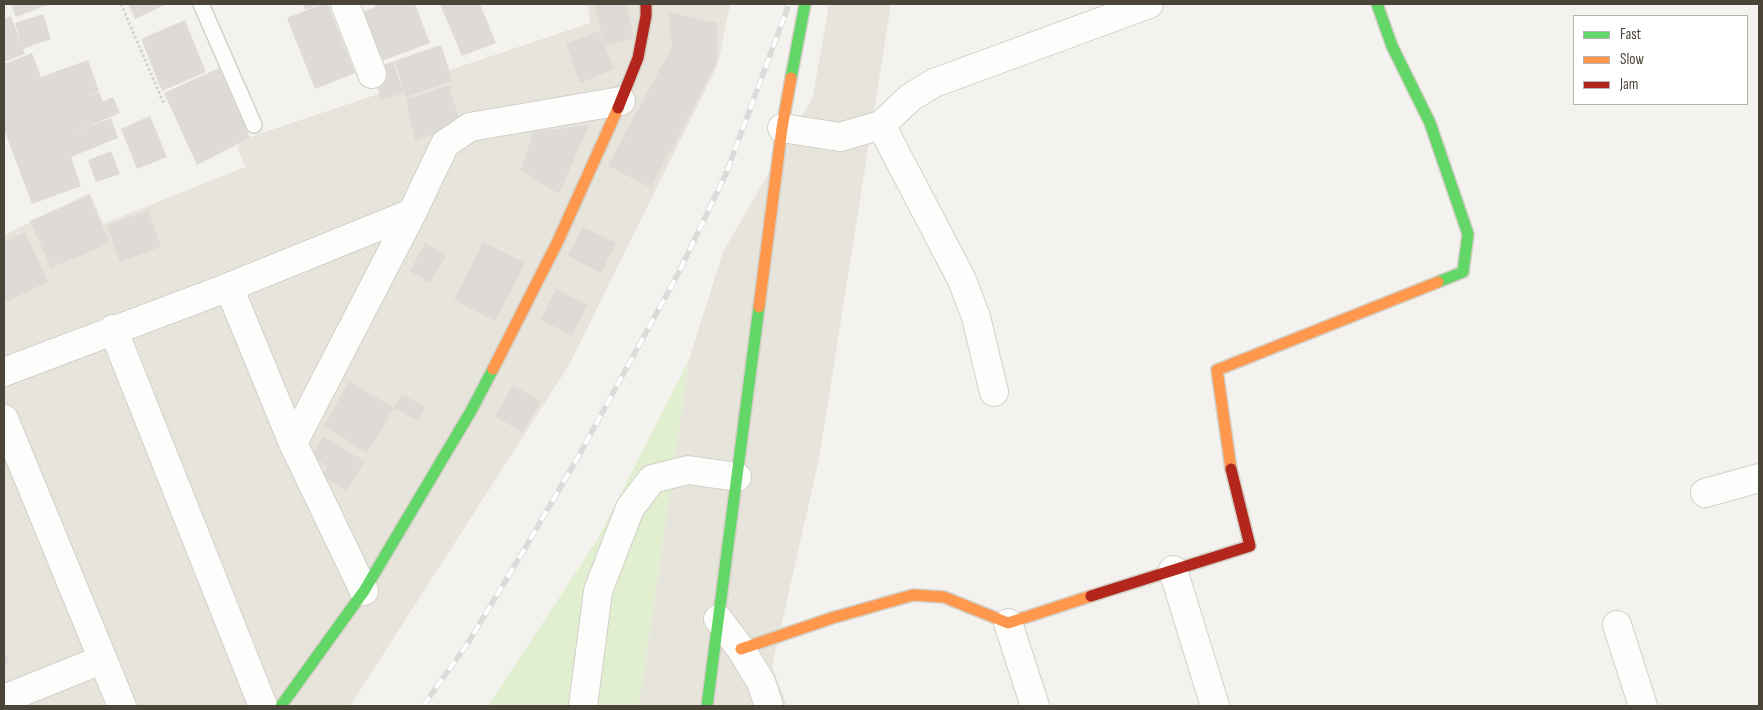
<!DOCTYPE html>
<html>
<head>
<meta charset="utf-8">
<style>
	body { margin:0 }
	#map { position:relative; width:1763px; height:710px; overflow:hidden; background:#f4f2ee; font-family:"Sofia Sans Condensed",sans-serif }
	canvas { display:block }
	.frame { position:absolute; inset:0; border:5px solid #4b4439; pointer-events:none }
	.legend { position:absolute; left:1573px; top:15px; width:175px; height:90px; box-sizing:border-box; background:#fff; border:1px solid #b7b4b0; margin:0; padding:6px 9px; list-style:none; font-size:15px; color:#4b4439 }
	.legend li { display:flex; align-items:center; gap:10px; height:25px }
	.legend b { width:25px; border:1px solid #b7b4b0 }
</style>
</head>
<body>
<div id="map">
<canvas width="1763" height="710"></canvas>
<div class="frame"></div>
<ul class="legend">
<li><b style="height:6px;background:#63d668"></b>Fast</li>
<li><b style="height:6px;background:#ff974d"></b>Slow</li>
<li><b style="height:6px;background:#b3261e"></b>Jam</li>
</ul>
</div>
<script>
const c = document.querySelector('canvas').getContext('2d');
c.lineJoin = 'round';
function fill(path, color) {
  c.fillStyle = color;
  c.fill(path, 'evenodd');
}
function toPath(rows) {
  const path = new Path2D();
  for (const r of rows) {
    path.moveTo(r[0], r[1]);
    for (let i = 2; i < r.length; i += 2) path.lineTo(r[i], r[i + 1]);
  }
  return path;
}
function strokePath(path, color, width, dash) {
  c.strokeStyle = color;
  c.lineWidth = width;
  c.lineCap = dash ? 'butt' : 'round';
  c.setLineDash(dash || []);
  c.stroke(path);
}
const residential = toPath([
	[588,4,730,4,718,64,569,365,350,706,4,706,4,235,90,193,103,224,245,167,237,146,253,136,590,23],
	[829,4,891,4,819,459,772,666,787,706,639,706,689,360,723,252,813,97]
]);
const green = toPath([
	[689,360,639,706,488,706,597,540]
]);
const building = toPath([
	[11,4,50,4,16,17],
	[128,4,167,4,135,19],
	[303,4,320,4,305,10],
	[322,4,328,4,355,73,315,89,287,18],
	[374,4,415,4,430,43,379,62,360,13,375,7],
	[440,4,480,4,496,43,462,56],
	[594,4,626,4,634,38,605,46],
	[668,12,717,23,717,62,651,188,608,166,624,136,635,141,624,135,672,47],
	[43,14,51,39,23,49,25,54,4,62,4,19,11,16,22,46,15,23],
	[185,20,206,72,162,91,141,39],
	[599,31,614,69,580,83,566,44],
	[441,45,453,81,406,97,394,61],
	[32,53,41,77,88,60,99,91,86,97,99,92,103,102,113,97,120,113,72,133,111,118,118,138,71,157,81,186,32,204,4,129,4,64],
	[393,61,404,93,381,100,373,75,380,67],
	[219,68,250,138,197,165,164,93],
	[449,85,461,125,415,141,406,100],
	[150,116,167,157,137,169,121,129],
	[589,125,559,194,521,170,533,132],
	[111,151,120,174,96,182,88,160],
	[89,195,110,243,51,268,30,221],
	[148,210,161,247,120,262,107,226],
	[583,227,616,243,601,273,568,256],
	[25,232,48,282,6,302,4,298,4,242],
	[483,242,525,263,495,321,454,300],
	[425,243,446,255,430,283,410,271],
	[556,289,587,305,572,336,541,320],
	[349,381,394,408,367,453,324,426],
	[513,385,541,401,523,433,495,416],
	[402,394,426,408,418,421,394,408],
	[323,437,365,461,347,491,322,476,328,466,311,457],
	[4,648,9,664,4,666]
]);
const path = toPath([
	[121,4,164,104]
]);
const lane = toPath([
	[201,4,254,125]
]);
const street = toPath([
	[345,4,372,74],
	[881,125,962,280,976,317,994,392],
	[782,128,840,137,881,125,911,97,934,83,1149,4],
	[229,287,293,443,364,591],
	[113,329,263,706],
	[4,372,229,287,412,213],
	[4,419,122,706],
	[293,443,412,213,445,144,470,127,621,101],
	[1705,493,1759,478],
	[1173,570,1215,706],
	[718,619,741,649,761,682,769,706],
	[1008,623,1035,706],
	[1617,625,1643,706],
	[4,699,101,660],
	[583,706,598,591,630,508,652,479,688,470,737,477]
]);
const fast = toPath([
	[1377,4,1392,46,1430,123,1468,234,1463,272,1438,282],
	[791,78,805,4],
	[281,706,364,591,471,411,493,369],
	[707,706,759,307]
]);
const slow = toPath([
	[759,307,782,128,791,78],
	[493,369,558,241,618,108],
	[1231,469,1217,370,1438,282],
	[741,649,832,618,913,595,944,597,1008,623,1091,596]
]);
const jam = toPath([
	[618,108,638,58,646,16,646,4],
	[1091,596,1250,546,1231,469]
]);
const rail = toPath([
	[423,706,468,643,524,550,578,457,679,272,726,174,789,4]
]);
fill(residential, '#e7e4dc');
fill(green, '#e1eecf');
fill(building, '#dedbd6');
strokePath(lane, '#d2d0cb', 18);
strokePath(street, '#d2d0cb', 30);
strokePath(fast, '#d3cfc5', 14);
strokePath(slow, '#d3cfc5', 14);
strokePath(jam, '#d3cfc5', 14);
strokePath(path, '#d3d2cc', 3, [2.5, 2.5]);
strokePath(lane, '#fdfdfc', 15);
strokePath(street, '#fdfdfc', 28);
strokePath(fast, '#63d668', 11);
strokePath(slow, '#ff974d', 11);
strokePath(jam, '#b3261e', 11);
strokePath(rail, '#dbdbda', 5.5);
strokePath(rail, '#fff', 4, [11]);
</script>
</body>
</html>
